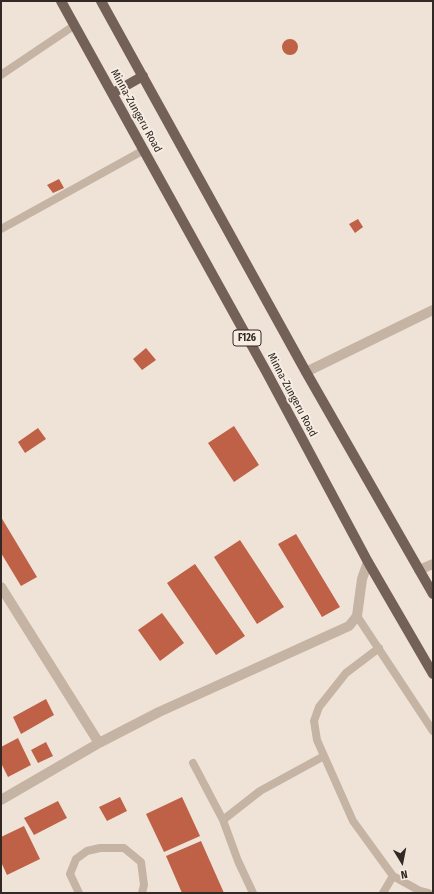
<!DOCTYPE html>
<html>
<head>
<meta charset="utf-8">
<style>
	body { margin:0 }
	#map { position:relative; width:434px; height:894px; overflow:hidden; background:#efe3d7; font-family:"Fira Sans Condensed",sans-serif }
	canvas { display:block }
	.frame { position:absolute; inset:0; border:2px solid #322925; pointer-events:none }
	.north { position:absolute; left:382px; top:842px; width:40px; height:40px; -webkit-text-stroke:3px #f7ede3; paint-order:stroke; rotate:170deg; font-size:11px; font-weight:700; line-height:16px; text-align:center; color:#322925 }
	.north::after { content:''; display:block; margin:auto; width:14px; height:18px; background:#322925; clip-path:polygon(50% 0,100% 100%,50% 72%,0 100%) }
</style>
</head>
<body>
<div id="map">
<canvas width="434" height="894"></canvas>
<div class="frame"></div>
<div class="north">N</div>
</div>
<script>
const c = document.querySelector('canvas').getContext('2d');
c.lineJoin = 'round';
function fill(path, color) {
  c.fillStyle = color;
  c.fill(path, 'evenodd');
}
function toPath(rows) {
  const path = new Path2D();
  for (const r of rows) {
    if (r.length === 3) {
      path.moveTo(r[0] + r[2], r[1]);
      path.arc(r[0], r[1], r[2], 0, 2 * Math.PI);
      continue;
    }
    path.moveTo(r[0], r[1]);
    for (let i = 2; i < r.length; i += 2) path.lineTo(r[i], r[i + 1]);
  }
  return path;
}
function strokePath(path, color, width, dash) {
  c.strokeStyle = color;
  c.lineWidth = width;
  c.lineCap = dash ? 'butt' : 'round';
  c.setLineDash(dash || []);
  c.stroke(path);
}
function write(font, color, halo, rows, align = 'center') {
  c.font = font + ' "Fira Sans Condensed",sans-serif';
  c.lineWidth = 4;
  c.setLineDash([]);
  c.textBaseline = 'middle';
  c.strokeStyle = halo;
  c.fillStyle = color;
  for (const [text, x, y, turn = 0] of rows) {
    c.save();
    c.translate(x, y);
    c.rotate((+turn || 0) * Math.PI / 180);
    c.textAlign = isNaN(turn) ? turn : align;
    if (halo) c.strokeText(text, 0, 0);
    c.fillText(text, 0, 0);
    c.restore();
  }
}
const building = toPath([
	[290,47,8],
	[59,179,64,188,53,193,47,185],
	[358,219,363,227,355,233,349,224],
	[146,348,156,360,142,370,133,359],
	[234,426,259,465,234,482,208,443],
	[38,428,46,439,25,453,18,442],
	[1,517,37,577,21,586,1,553],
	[296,534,340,607,322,617,278,544],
	[240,540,284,607,257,624,214,557],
	[195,564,245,636,216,655,167,583],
	[162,613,184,643,160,661,138,630],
	[46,699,54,715,21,734,13,717],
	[18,738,31,765,8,777,1,763,1,747],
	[46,742,53,756,38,763,31,750],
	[120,797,127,811,107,821,99,807],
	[182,797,200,836,164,852,146,814],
	[58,801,67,818,34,835,24,818],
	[24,826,40,859,7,875,1,862,1,837],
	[201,841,224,893,182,893,166,856]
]);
const service = toPath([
	[1,75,75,25],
	[1,229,144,150],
	[357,616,433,731],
	[379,648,346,673,319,707,314,721,317,740,353,821,393,876,420,891,428,893],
	[193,763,223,820,238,861,253,893],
	[223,820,260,791,324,756],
	[79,893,70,874,76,859,87,851,100,848,124,848,141,862,144,885,142,893],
	[383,893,393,876]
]);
const minor = toPath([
	[306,372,433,310],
	[419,570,433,564],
	[1,587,99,743],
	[1,800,99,743,159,712,349,626,357,616,362,579,368,562]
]);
const primary = toPath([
	[61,1,267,373,368,562,433,674],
	[101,1,306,372,433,594],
	[113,93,143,76]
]);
const shields = [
	[247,338,28]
];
const shieldNames = [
	["F126",247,338]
];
const streetNames = [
	["Minna-Zungeru Road",136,111,61],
	["Minna-Zungeru Road",292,395,62]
];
fill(building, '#be6146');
strokePath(service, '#c5b3a4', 8);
strokePath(minor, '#c5b3a4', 10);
strokePath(primary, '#736057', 10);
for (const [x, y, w] of shields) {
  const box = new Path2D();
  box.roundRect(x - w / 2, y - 8, w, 16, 3);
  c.fillStyle = '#f7ede3';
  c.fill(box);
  strokePath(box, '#322925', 1);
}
write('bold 10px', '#322925', null, shieldNames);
write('11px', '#322925', '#f7ede3', streetNames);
</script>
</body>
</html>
